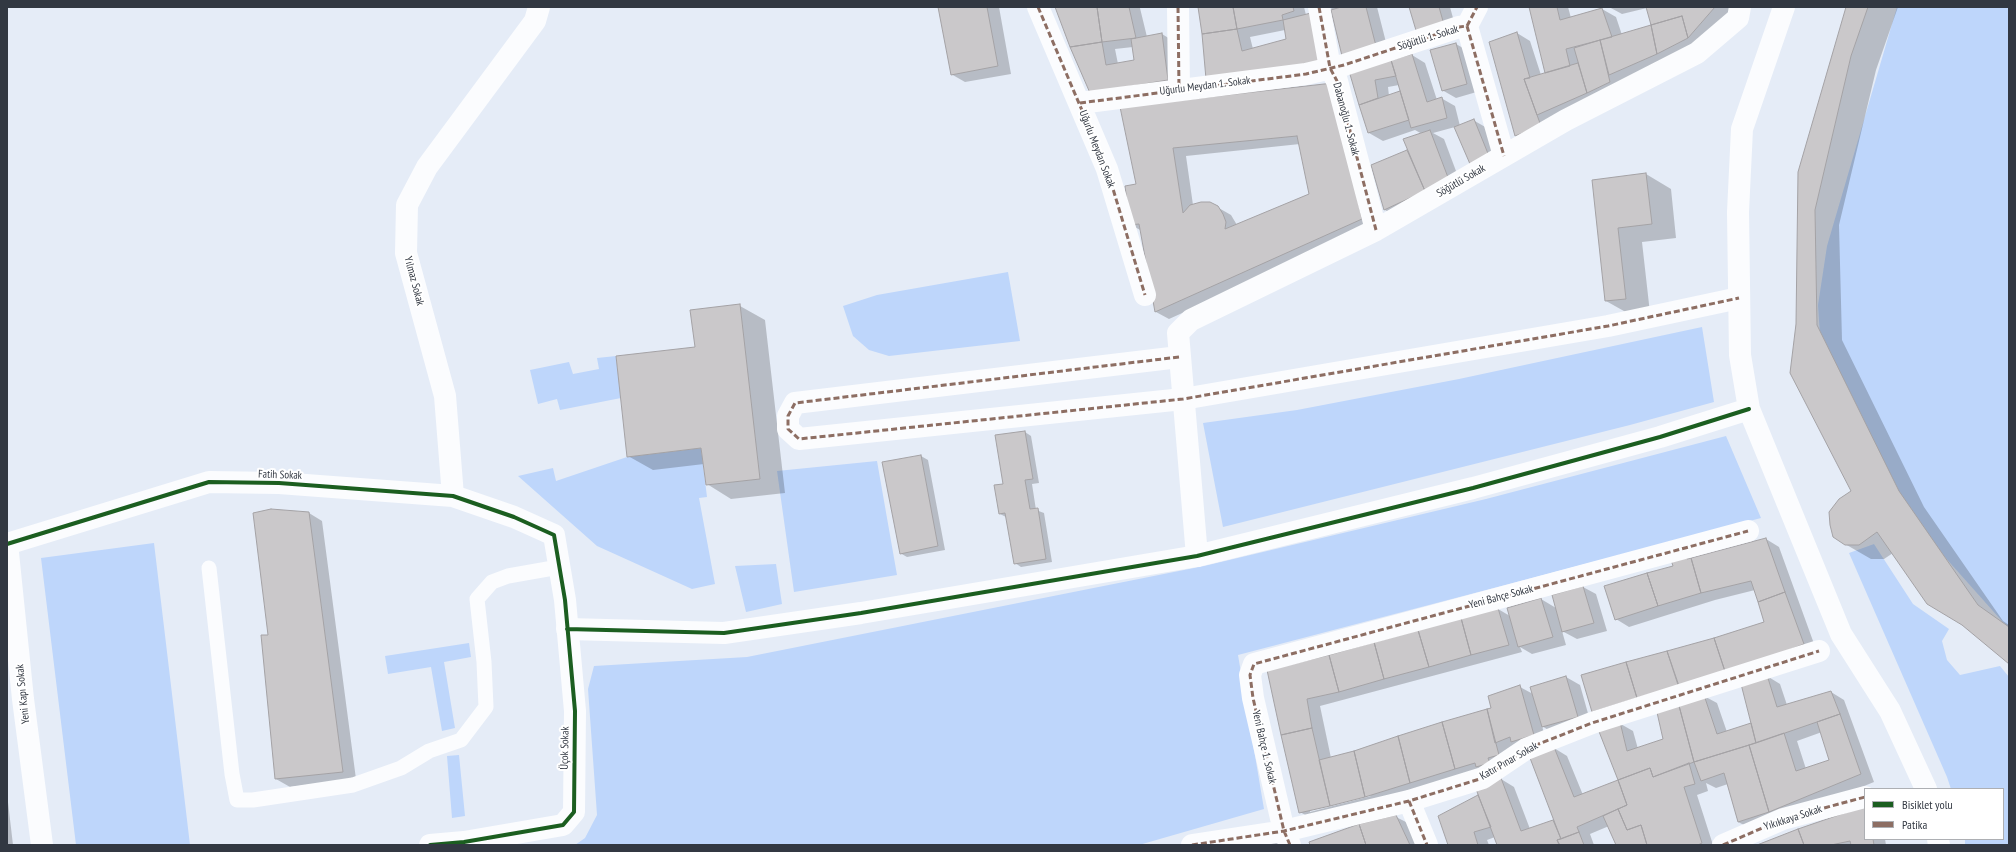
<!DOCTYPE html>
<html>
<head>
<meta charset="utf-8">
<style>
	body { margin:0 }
	#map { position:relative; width:2016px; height:852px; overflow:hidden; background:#e5ecf7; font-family:"PT Sans Narrow",sans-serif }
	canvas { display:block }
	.frame { position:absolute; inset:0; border:8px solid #323842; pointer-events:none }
	.legend { position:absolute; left:1864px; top:788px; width:140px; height:52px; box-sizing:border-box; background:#fff; border:1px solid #adafb3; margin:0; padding:5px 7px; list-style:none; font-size:12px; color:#323842 }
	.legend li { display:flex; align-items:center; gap:8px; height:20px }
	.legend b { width:20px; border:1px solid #adafb3 }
</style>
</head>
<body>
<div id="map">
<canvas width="2016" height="852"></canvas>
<div class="frame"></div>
<ul class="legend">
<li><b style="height:5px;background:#1b5e20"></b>Bisiklet yolu</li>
<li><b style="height:5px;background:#8d6e63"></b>Patika</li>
</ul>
</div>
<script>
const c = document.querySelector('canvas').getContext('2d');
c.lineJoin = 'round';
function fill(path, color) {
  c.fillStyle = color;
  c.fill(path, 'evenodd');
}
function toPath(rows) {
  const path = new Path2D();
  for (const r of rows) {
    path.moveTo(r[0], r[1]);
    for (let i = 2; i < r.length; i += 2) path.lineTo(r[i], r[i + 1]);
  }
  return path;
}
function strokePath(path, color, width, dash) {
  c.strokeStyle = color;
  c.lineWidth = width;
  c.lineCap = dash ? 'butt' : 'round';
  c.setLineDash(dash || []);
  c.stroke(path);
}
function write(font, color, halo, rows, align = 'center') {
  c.font = font + ' "PT Sans Narrow",sans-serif';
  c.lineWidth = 4;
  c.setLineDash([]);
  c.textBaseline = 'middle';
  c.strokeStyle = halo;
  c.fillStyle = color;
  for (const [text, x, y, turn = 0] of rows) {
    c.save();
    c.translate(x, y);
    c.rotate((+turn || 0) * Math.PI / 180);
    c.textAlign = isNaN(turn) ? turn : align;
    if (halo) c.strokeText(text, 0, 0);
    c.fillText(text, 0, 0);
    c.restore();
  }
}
const green = toPath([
	[1897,7,2009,7,2009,629,1910,518,1822,366,1818,305,1827,246],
	[1008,272,1020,341,889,356,869,350,853,336,843,306,877,295],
	[1702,327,1714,402,1630,425,1223,527,1203,423,1297,410,1459,379],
	[616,356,621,398,560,410,557,399,538,404,530,370,569,362,573,374,599,369,597,358],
	[1726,436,1761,518,1238,655,1264,809,1139,845,575,845,585,838,597,815,588,689,594,666,747,657,1204,566,1486,499],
	[701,448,707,497,699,498,715,584,692,589,597,546,518,476,553,468,556,481,627,457],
	[877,461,897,575,794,592,777,471],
	[154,543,190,845,76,845,41,558],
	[1874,544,1913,604,1949,629,1942,641,1947,660,1960,675,2000,666,2009,677,2009,845,1965,845,1965,839,2003,839,2003,789,1951,789,1947,777,1849,553],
	[776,564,782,604,746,612,735,566],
	[469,643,471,657,444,662,455,728,442,731,431,667,388,674,385,656],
	[459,755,465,816,452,818,447,756]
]);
const shadow = toPath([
	[939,7,999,7,1011,74,965,82,951,74],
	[1056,7,1145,7,1140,8,1147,37,1162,34,1175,42,1181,87,1104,100],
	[1133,47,1135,61,1118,64,1115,49],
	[1199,7,1304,7,1306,15,1324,22,1220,86],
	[1285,30,1287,40,1253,49,1250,37],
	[1331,7,1377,7,1389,54,1343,55],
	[1410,7,1450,7,1458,36],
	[1530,7,1568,7,1571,18,1602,9,1616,17,1622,35,1652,26,1647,8,1622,14,1609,7,1734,7,1717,29,1529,143,1516,135,1517,33,1530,41,1541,75,1546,74],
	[1847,7,1898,7,1876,70,1839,225,1842,340,1924,507,2003,621,2009,625,2009,663,1893,553,1884,559,1871,559,1845,544,1852,492,1797,324,1799,172],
	[1456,44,1470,52,1480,91,1456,98,1442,90],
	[1412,55,1425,63,1437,100,1441,98,1455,106,1460,126,1473,120,1487,128,1502,164,1455,127,1433,133,1444,139,1462,187,1398,217,1385,210,1372,165,1408,151,1404,139,1422,134,1415,130,1383,141,1369,133,1351,72],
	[1399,85,1402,92,1389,96,1388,87],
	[1333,84,1375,226,1169,319,1156,312,1142,231,1131,225,1137,184,1122,108],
	[1300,144,1310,194,1237,225,1231,215,1217,207,1193,205,1186,156],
	[1646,174,1671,189,1676,238,1642,242,1650,313,1631,315,1606,301,1593,180],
	[740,306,765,320,785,493,731,499,707,484,704,464,653,470,628,456,696,348,692,311],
	[1025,432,1031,436,1039,483,1032,484,1036,510,1044,513,1052,562,1021,567,1015,563,1006,517,1000,514,1004,484],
	[921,456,928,460,945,550,907,557,900,553],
	[309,513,322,521,356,779,290,787,276,779,269,636],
	[1766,539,1779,547,1817,652,1704,696,1717,703,1727,732,1753,723,1767,676,1780,684,1787,705,1831,692,1844,700,1874,782,1783,819,1752,829,1738,822,1728,784,1716,788,1706,783,1708,791,1697,795,1713,845,1617,845,1609,826,1590,834,1594,845,1498,845,1495,837,1487,840,1489,845,1449,845,1439,817,1479,795,1501,779,1514,787,1530,829,1555,820,1554,748,1567,756,1583,795,1619,781,1619,723,1633,731,1638,749,1664,740,1714,639,1765,623,1755,590,1715,600,1629,627,1616,619,1686,557,1690,559],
	[1822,732,1831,760,1806,769,1797,741],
	[1583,587,1596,594,1607,631,1577,639,1562,631,1566,645,1532,654,1520,647,1522,652,1320,706,1331,758,1493,709,1520,687,1533,694,1566,677,1580,685,1591,724,1556,735,1542,726,1547,743,1512,763,1314,820,1300,812,1268,670,1498,609,1510,616,1541,599,1556,608],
	[1370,795,1371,796,1310,812,1310,809],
	[7,802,8,802,13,845,7,845],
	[1396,817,1410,824,1419,845,1311,845],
	[1275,839,1286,845,1257,845],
	[1865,839,1885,839,1886,845,1760,845]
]);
const building = toPath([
	[938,7,987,7,998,66,951,75,938,7],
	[1055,7,1097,7,1102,42,1070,47,1055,7],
	[1097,7,1129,7,1136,38,1102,42,1097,7],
	[1198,7,1233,7,1237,29,1202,34,1198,7],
	[1233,7,1293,7,1294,11,1282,15,1283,20,1237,29,1233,7],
	[1341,7,1366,7,1376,46,1342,56,1331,10,1341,7],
	[1409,7,1439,7,1445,28,1418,37,1409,7],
	[1529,7,1557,7,1560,20,1602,8,1612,37,1566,49,1570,66,1545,73,1529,7],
	[1646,7,1715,7,1688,38,1682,16,1651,25,1646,7],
	[1846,7,1868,7,1851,56,1815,210,1817,325,1899,491,1978,605,2009,627,2009,664,1962,625,1927,604,1877,532,1859,545,1845,545,1833,537,1830,525,1829,512,1839,499,1851,491,1790,373,1796,324,1798,172,1846,7],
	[1311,13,1322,66,1206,79,1202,34,1237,29,1242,51,1286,39,1283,20,1311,13],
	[1682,16,1688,38,1657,54,1651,25,1682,16],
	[1651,25,1657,54,1609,75,1600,40,1651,25],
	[1517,32,1530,78,1524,79,1541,126,1515,136,1489,42,1517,32],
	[1162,33,1168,80,1090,93,1070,47,1102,42,1106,65,1134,60,1131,39,1162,33],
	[1600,40,1610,82,1587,93,1574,48,1600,40],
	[1456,43,1467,84,1442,91,1430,50,1456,43],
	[1412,54,1427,102,1442,97,1447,118,1411,128,1391,60,1412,54],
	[1391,60,1396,76,1375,80,1378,98,1359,105,1349,71,1391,60],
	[1578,63,1587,93,1537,115,1524,79,1578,63],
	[1333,83,1362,219,1155,312,1139,224,1130,225,1125,186,1136,184,1120,107,1333,83],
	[1297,136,1309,194,1225,229,1226,222,1223,214,1218,206,1210,202,1201,202,1190,205,1183,213,1173,148,1297,136],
	[1400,91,1409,120,1368,133,1359,105,1400,91],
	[1474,119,1489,156,1470,164,1454,127,1474,119],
	[1430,130,1449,180,1425,191,1403,139,1430,130],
	[1407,150,1425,191,1384,210,1371,165,1407,150],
	[1646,173,1652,224,1618,228,1626,299,1605,301,1592,180,1646,173],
	[740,304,760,479,706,485,701,448,627,457,616,356,695,347,690,310,740,304],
	[1025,431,1033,479,1025,480,1030,509,1038,508,1046,559,1014,564,1005,513,999,514,994,485,1003,484,995,435,1025,431],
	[921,455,938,546,900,554,882,462,921,455],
	[271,509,309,512,343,772,275,779,261,635,268,635,253,513,271,509],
	[1766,538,1785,592,1758,602,1751,581,1701,593,1691,558,1766,538],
	[1686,556,1687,559,1691,558,1701,593,1658,606,1647,573,1673,566,1671,560,1686,556],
	[1647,573,1658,606,1615,620,1604,586,1647,573],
	[1583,586,1594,623,1562,632,1552,595,1583,586],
	[1785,592,1804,644,1726,675,1714,638,1764,622,1758,602,1785,592],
	[1541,598,1553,637,1518,647,1507,608,1541,598],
	[1498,608,1509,645,1471,655,1461,618,1498,608],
	[1461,618,1471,655,1429,667,1418,630,1461,618],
	[1418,630,1429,667,1384,679,1374,642,1418,630],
	[1714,638,1725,671,1680,691,1667,651,1714,638],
	[1374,642,1384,679,1339,692,1329,655,1374,642],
	[1667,651,1679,686,1637,698,1626,662,1667,651],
	[1329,655,1339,692,1307,699,1312,728,1281,735,1267,670,1329,655],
	[1626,662,1637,698,1592,712,1581,675,1626,662],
	[1767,675,1777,707,1831,691,1840,714,1756,743,1741,684,1767,675],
	[1566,676,1578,717,1542,727,1530,687,1566,676],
	[1520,685,1534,735,1511,742,1510,737,1495,743,1487,709,1491,708,1488,696,1520,685],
	[1704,695,1717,734,1751,723,1756,743,1694,762,1678,702,1704,695],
	[1678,702,1694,762,1653,777,1650,768,1618,780,1598,729,1620,722,1627,751,1663,739,1656,708,1678,702],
	[1487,709,1499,755,1488,758,1490,763,1476,767,1475,763,1455,769,1442,722,1487,709],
	[1840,714,1861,774,1769,812,1749,745,1784,733,1796,771,1829,760,1817,722,1840,714],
	[1442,722,1455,769,1410,783,1398,736,1442,722],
	[1312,728,1330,806,1299,813,1281,735,1312,728],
	[1398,736,1410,783,1365,797,1354,751,1398,736],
	[1749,745,1769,812,1738,822,1724,773,1701,781,1694,762,1749,745],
	[1554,747,1574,797,1618,780,1627,805,1577,827,1579,832,1561,839,1530,758,1554,747],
	[1354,751,1365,797,1330,806,1319,760,1354,751],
	[1689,763,1695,784,1684,787,1702,843,1698,845,1647,845,1641,825,1627,830,1618,809,1627,805,1618,780,1650,768,1653,777,1689,763],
	[1501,778,1521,831,1553,820,1561,839,1557,840,1559,845,1497,845,1476,789,1501,778],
	[1478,795,1491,827,1474,832,1478,845,1448,845,1438,816,1478,795],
	[1865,806,1865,839,1873,839,1874,845,1851,845,1850,841,1831,845,1804,845,1798,829,1865,806],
	[1618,809,1627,830,1641,825,1647,845,1616,845,1603,816,1618,809],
	[1396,815,1410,845,1366,845,1359,824,1396,815],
	[1359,824,1366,845,1310,845,1309,842,1359,824],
	[1798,829,1804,845,1757,845,1798,829],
	[1579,832,1584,845,1560,845,1557,840,1579,832]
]);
const service = toPath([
	[209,568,232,774,237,800,253,800,353,785,401,768,429,751,461,740,486,707,484,662,477,599,492,582,508,576,559,567]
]);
const pedestrian = toPath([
	[1179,357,795,403,788,416,788,429,799,439,1183,399,1608,326,1739,298]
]);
const minor = toPath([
	[1038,7,1107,169,1145,295],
	[1178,7,1179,89],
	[1319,7,1330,68,1337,81,1376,230],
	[1467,26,1477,7],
	[1080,103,1306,74,1344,65,1459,27,1467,26,1504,156],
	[453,496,445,396,406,253,407,205,427,167,535,21,539,7],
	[7,544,209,482,279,483,453,496,514,517,554,535,565,600,575,711,574,812,563,825,464,842,430,845],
	[1197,556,1178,333,1191,320,1376,230,1566,120,1697,53,1738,18,1740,7],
	[1409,801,1427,845],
	[1192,845,1284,831,1409,801,1483,778,1526,749,1592,723,1819,651],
	[1290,845,1284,831,1253,698,1250,675,1254,664,1748,531],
	[1723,845,1783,819,1865,797]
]);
const tertiary = toPath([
	[1784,7,1742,129,1738,212,1740,355,1749,409,1841,634,1890,711,1926,789],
	[7,543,23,699,42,845],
	[567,629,724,633,861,613,1197,556,1473,488,1660,437,1749,409],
	[1938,839,1939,845]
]);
const quiet = toPath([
	[1038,7,1107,169,1145,295],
	[1178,7,1179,89],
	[1319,7,1330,68,1337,81,1376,230],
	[1467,26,1477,7],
	[1080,103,1306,74,1344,65,1459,27,1467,26,1504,156],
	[1179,357,795,403,788,416,788,429,799,439,1183,399,1608,326,1739,298],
	[1409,801,1427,845],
	[1192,845,1284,831,1409,801,1483,778,1526,749,1592,723,1819,651],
	[1290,845,1284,831,1253,698,1250,675,1254,664,1748,531],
	[1723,845,1783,819,1865,797]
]);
const cycleway = toPath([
	[7,544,209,482,279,483,453,496,514,517,554,535,565,600,575,711,574,812,563,825,464,842,430,845],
	[567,629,724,633,861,613,1197,556,1473,488,1660,437,1749,409]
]);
const streetNames = [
	["Söğütlü 1. Sokak",1428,38,-17],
	["Uğurlu Meydan 1. Sokak",1205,86,-7],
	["Dabanoğlu 1. Sokak",1346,119,75],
	["Uğurlu Meydan Sokak",1097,149,69],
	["Söğütlü Sokak",1461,181,-30],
	["Yılmaz Sokak",414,281,75],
	["Fatih Sokak",280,475,2],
	["Yeni Bahçe Sokak",1501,597,-15],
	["Yeni Kapı Sokak",23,694,-96],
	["Yeni Bahçe 1. Sokak",1264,747,77],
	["Üçok Sokak",565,748,-89],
	["Katır Pınar Sokak",1509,761,-30],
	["Yıkıkkaya Sokak",1793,818,-18]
];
fill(green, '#bed6fb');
fill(shadow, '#0003');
fill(building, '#cac8ca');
strokePath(building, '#a4a2a5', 1);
strokePath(service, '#fbfcfe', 15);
strokePath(pedestrian, '#fbfcfe', 22);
strokePath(minor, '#fbfcfe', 22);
strokePath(tertiary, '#fbfcfe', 22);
strokePath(quiet, '#8d6e63', 3, [6, 3]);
strokePath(cycleway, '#1b5e20', 4);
write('11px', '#323842', '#fff', streetNames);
</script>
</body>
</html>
